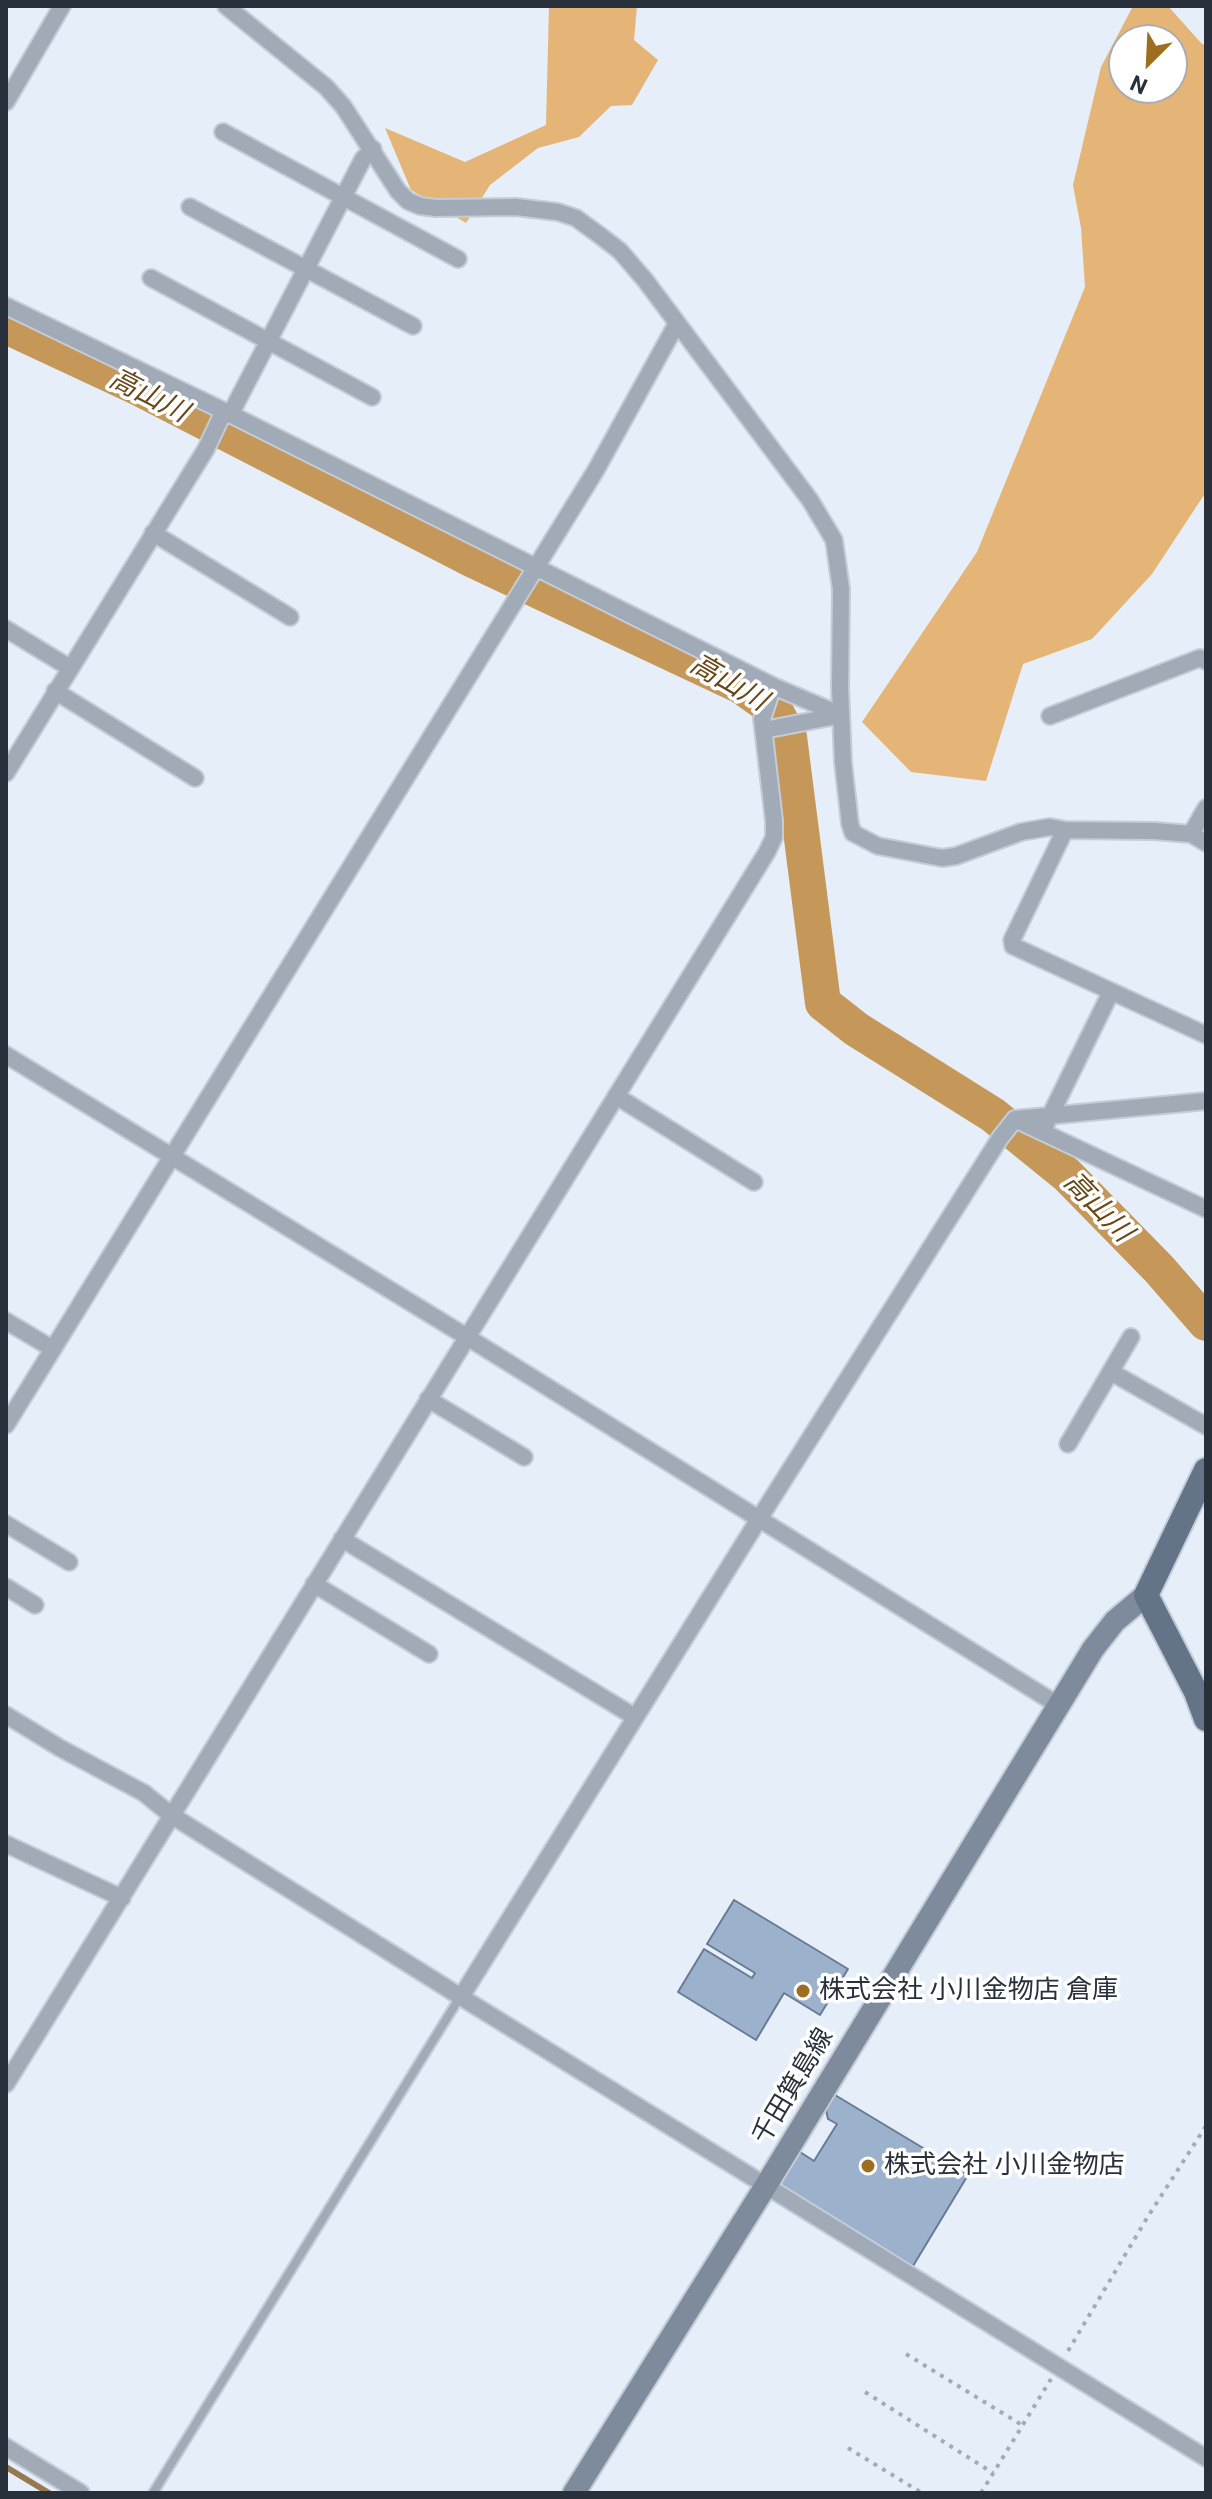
<!DOCTYPE html>
<html>
<head>
<meta charset="utf-8">
<style>
	body { margin:0 }
	#map { position:relative; width:1212px; height:2499px; overflow:hidden; background:#e5eef9; font-family:Roboto,sans-serif }
	canvas { display:block }
	.frame { position:absolute; inset:0; border:8px solid #28313b; pointer-events:none }
	.north { position:absolute; left:1108px; top:24px; width:80px; height:80px; box-sizing:border-box; background:#fff; border:2px solid #a9adb1; border-radius:50%; rotate:204deg; font-size:22px; font-weight:700; line-height:32px; text-align:center; color:#28313b }
	.north::after { content:''; display:block; margin:auto; width:28px; height:36px; background:#9d6d20; clip-path:polygon(50% 0,100% 100%,50% 72%,0 100%) }
</style>
</head>
<body>
<div id="map">
<canvas width="1212" height="2499"></canvas>
<div class="frame"></div>
<div class="north">N</div>
</div>
<script>
const c = document.querySelector('canvas').getContext('2d');
c.lineJoin = 'round';
function fill(path, color) {
  c.fillStyle = color;
  c.fill(path, 'evenodd');
}
function toPath(rows) {
  const path = new Path2D();
  for (const r of rows) {
    path.moveTo(r[0], r[1]);
    for (let i = 2; i < r.length; i += 2) path.lineTo(r[i], r[i + 1]);
  }
  return path;
}
function strokePath(path, color, width, dash) {
  c.strokeStyle = color;
  c.lineWidth = width;
  c.lineCap = dash ? 'butt' : 'round';
  c.setLineDash(dash || []);
  c.stroke(path);
}
function write(font, color, halo, rows, align = 'center') {
  c.font = font + ' Roboto,"Noto Sans JP",sans-serif';
  c.lineWidth = 7;
  c.setLineDash([]);
  c.textBaseline = 'middle';
  c.strokeStyle = halo;
  c.fillStyle = color;
  for (const [text, x, y, turn = 0] of rows) {
    c.save();
    c.translate(x, y);
    c.rotate((+turn || 0) * Math.PI / 180);
    c.textAlign = isNaN(turn) ? turn : align;
    if (halo) c.strokeText(text, 0, 0);
    c.fillText(text, 0, 0);
    c.restore();
  }
}
const forest = toPath([
	[549,6,637,6,634,40,658,60,632,105,611,106,579,137,538,148,490,185,466,223,411,190,385,128,465,162,546,125],
	[1133,6,1168,6,1202,44,1206,45,1206,492,1152,574,1092,639,1023,664,986,781,911,772,862,722,977,552,1085,287,1081,228,1073,185,1101,67],
	[1124,40,1172,40,1172,88,1124,88]
]);
const stream = toPath([
	[6,2467,49,2493]
]);
const river = toPath([
	[6,326,139,388,473,560,741,686,775,710,789,737,823,1003,856,1029,993,1115,1067,1175,1159,1269,1206,1323]
]);
const building = toPath([
	[734,1900,848,1969,820,2015,784,1993,756,2040,678,1992,704,1949,752,1978,755,1973,707,1944,734,1900],
	[835,2095,968,2175,913,2266,780,2185,800,2152,814,2161,837,2124,828,2119,826,2110,835,2095]
]);
const path = toPath([
	[1068,2351,1147,2218,1206,2126],
	[906,2354,1022,2425],
	[865,2392,993,2473],
	[848,2448,922,2493],
	[981,2493,1051,2379]
]);
const lane = toPath([
	[153,2493,460,1997]
]);
const street = toPath([
	[226,6,326,87,343,106,398,191,408,201,420,206,436,208,516,207,558,212,576,218,602,237,620,251,645,280,810,500,834,540,841,589,840,688,843,762,850,824,853,833,878,846,942,858,956,856,1021,832,1050,827,1065,830,1154,831,1191,834,1206,843],
	[6,102,62,6],
	[223,132,458,259],
	[190,207,413,326],
	[151,278,372,397],
	[6,306,224,411,773,686,841,715,764,730],
	[230,415,363,159,373,149],
	[153,533,290,617],
	[6,629,70,668],
	[55,691,195,778],
	[1050,716,1200,658,1206,661],
	[6,773,206,449,224,411],
	[1065,830,1012,940,1013,946,1206,1035],
	[1191,834,1206,808],
	[6,1055,467,1337,1058,1705],
	[616,1096,754,1182],
	[1017,1120,1206,1209],
	[1046,1124,1111,992],
	[6,1321,53,1349],
	[1111,1372,1206,1426],
	[428,1399,524,1457],
	[6,1425,596,470,676,325],
	[1068,1444,1131,1337],
	[6,1524,69,1562],
	[342,1539,635,1717],
	[314,1584,429,1654],
	[6,1587,35,1605],
	[6,1715,60,1748,144,1793,171,1815,461,1997,1206,2458],
	[6,1844,122,1898],
	[461,1997,759,1519,1000,1138,1015,1119,1206,1101],
	[6,2084,767,852,774,837,774,821,762,719,773,686],
	[6,2447,81,2493]
]);
const secondary = toPath([
	[574,2493,765,2187,1093,1649,1115,1621,1146,1595]
]);
const primary = toPath([
	[1206,1470,1146,1595,1196,1692,1206,1719]
]);
const markers = [
	[803,1991,8,"#9d6d20"],
	[868,2166,8,"#9d6d20"]
];
const poiNames = [
	["株式会社 小川金物店 倉庫",819,1991],
	["株式会社 小川金物店",884,2166]
];
const streetNames = [
	["千田箕島線",794,2087,-59]
];
const waterNames = [
	["高山川",148,397,27],
	["高山川",728,684,30],
	["高山川",1097,1208,46]
];
fill(forest, '#e4b577');
strokePath(stream, '#967950', 6);
strokePath(river, '#c59859', 36);
fill(building, '#9cb1cc');
strokePath(building, '#687b95', 2);
strokePath(lane, '#c3ccd7', 12);
strokePath(street, '#c3ccd7', 20);
strokePath(secondary, '#c3ccd7', 26);
strokePath(primary, '#c3ccd7', 28);
strokePath(path, '#a3acb6', 4, [4, 6]);
strokePath(lane, '#a1abb7', 8);
strokePath(street, '#a1abb7', 16);
strokePath(secondary, '#7d8b9c', 22);
strokePath(primary, '#637489', 24);
for (const [x, y, r, color] of markers) {
  const dot = new Path2D();
  dot.arc(x, y, r, 0, 2 * Math.PI);
  c.fillStyle = color;
  c.fill(dot);
  strokePath(dot, '#fff', 3);
}
write('26px', '#28313b', '#fff', poiNames, 'left');
write('26px', '#28313b', '#fff', streetNames);
write('italic 28px', '#684818', '#fff', waterNames);
</script>
</body>
</html>
